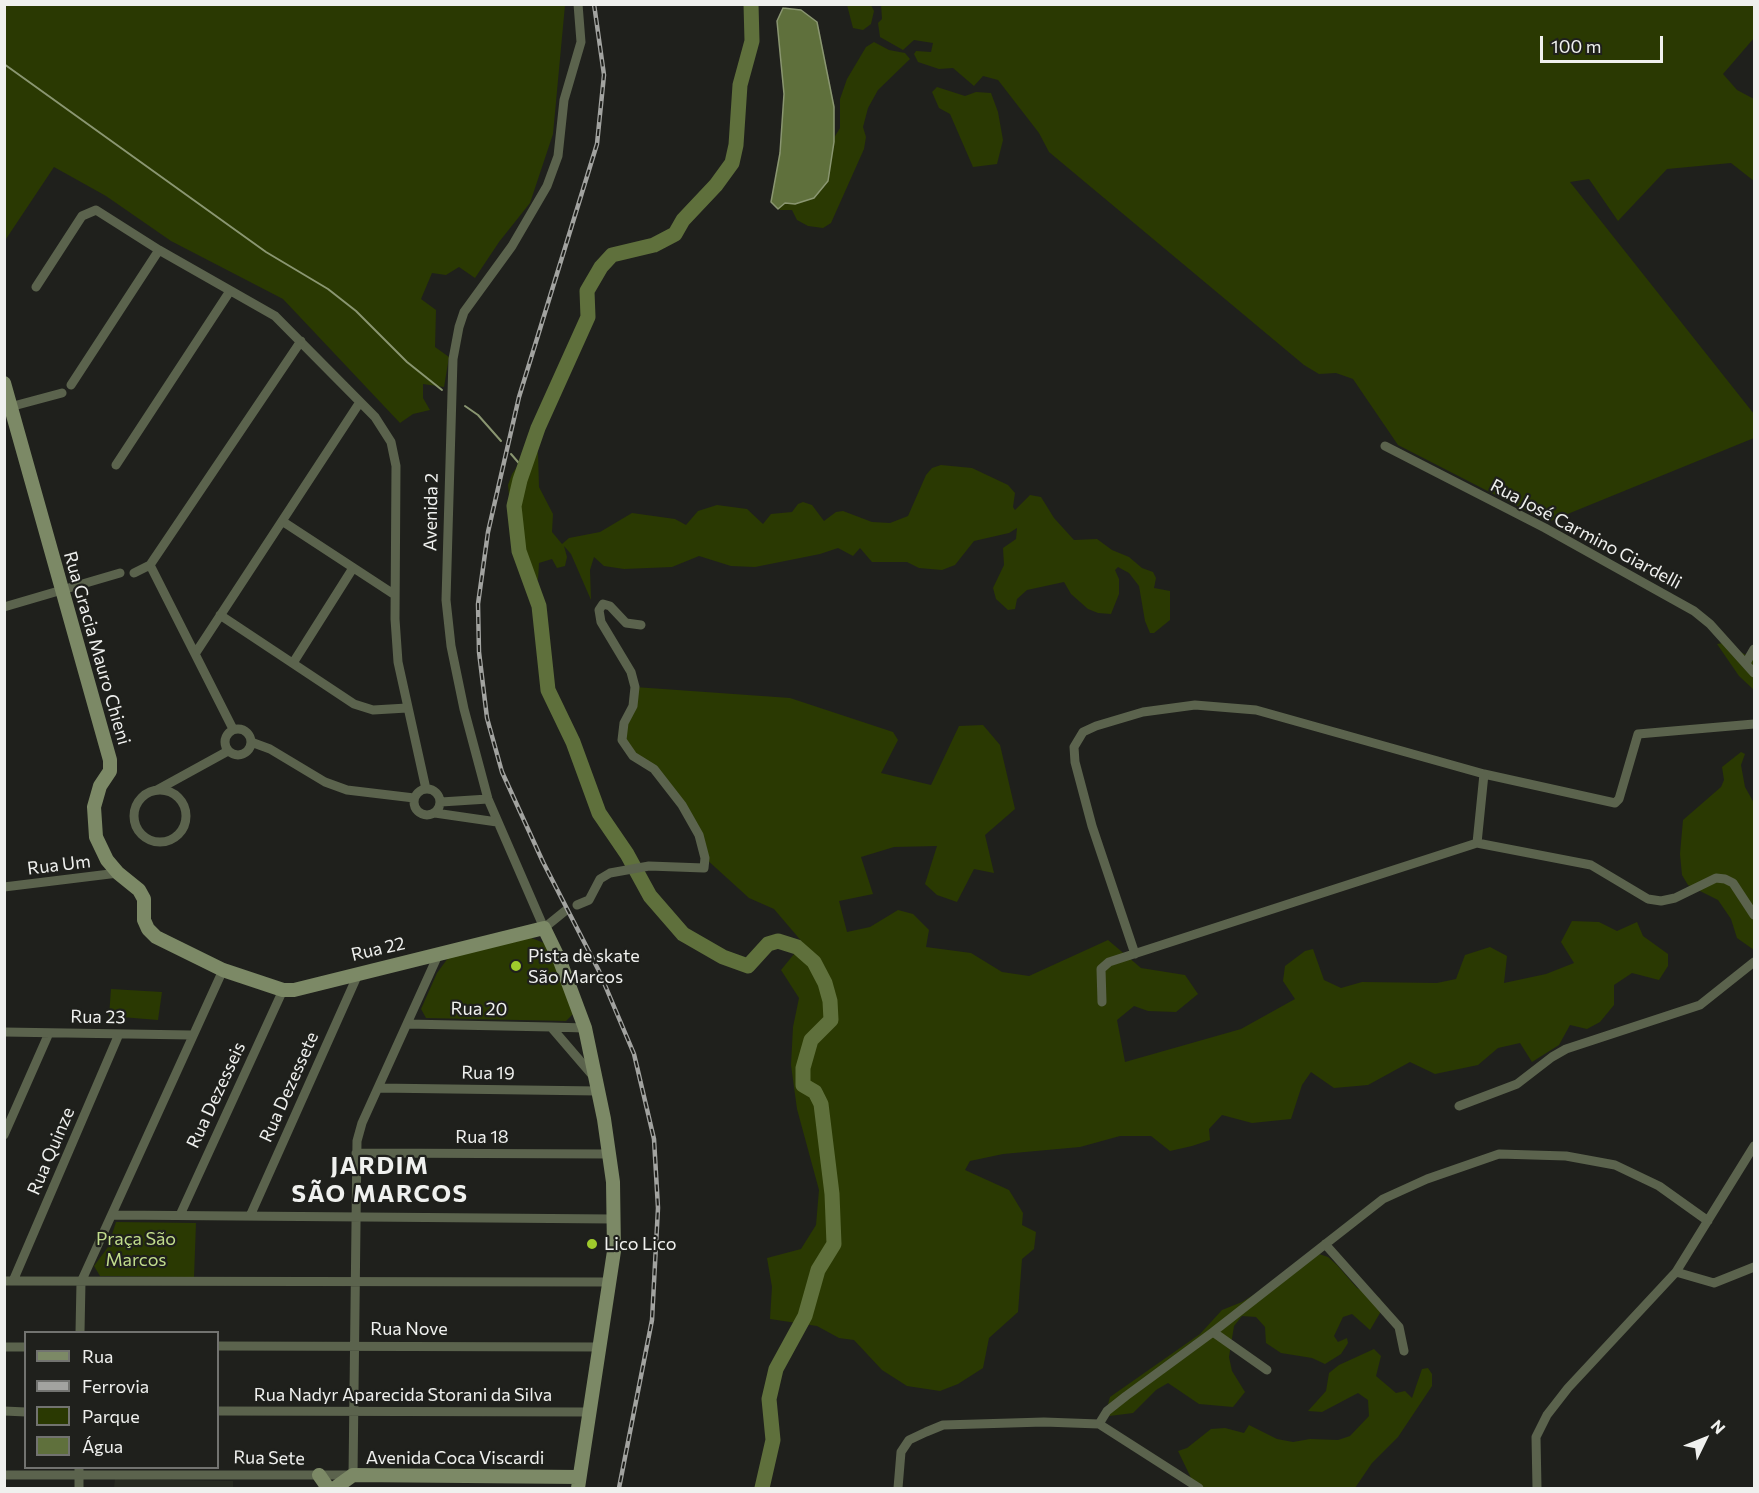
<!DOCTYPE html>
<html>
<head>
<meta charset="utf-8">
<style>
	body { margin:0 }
	#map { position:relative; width:1759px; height:1493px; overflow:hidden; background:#1f201c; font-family:Commissioner,sans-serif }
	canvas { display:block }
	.frame { position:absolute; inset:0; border:6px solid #eff0ee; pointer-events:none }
	.legend { position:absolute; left:24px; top:1331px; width:195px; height:138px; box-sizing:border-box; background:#1f201c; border:2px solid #727370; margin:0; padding:8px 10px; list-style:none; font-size:18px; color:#eff0ee }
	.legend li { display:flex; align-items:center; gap:12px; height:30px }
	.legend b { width:30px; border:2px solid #727370 }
	.north { position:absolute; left:1675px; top:1409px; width:60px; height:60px; -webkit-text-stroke:4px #1f201c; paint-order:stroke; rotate:47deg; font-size:16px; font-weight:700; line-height:24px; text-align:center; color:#eff0ee }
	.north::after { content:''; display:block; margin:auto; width:21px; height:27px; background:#eff0ee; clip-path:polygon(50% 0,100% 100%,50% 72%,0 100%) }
	.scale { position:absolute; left:1540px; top:36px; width:123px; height:27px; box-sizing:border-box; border:3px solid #eff0ee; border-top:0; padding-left:8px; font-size:18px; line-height:21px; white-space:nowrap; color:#eff0ee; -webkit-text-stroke:4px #1f201c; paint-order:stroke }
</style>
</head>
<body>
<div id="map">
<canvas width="1759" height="1493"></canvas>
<div class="frame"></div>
<ul class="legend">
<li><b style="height:8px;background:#7c8966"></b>Rua</li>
<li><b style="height:8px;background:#a2a3a0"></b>Ferrovia</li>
<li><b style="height:16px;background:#2a3902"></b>Parque</li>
<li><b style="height:16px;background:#5f703c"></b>Água</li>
</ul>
<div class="north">N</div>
<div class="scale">100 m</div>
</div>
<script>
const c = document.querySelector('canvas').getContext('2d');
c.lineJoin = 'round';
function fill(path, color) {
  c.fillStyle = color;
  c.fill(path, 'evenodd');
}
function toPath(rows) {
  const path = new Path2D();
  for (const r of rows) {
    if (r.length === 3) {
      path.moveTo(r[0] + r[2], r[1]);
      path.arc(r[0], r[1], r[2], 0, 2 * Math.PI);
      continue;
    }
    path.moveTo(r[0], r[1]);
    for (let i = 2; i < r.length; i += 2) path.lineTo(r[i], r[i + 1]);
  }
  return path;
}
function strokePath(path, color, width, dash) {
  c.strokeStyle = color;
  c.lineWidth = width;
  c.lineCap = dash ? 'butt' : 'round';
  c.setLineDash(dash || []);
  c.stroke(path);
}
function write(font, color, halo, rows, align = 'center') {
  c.font = font + ' Commissioner,sans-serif';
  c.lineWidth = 4.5;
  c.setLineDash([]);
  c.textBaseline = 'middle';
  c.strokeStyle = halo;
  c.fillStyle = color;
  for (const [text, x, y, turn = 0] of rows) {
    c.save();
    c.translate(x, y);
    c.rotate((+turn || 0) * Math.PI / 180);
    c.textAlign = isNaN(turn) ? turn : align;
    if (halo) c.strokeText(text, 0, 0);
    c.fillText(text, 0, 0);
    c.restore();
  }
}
const built = toPath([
	[115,1479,233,1481,233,1488,114,1488]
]);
const green = toPath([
	[881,4,1754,5,1754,38,1723,74,1737,90,1754,99,1754,181,1731,163,1667,169,1618,221,1589,179,1570,182,1754,414,1754,438,1548,522,1398,445,1353,379,1336,373,1319,374,1304,365,1049,152,1039,133,998,80,983,76,974,86,953,68,939,69,918,62,914,54,916,51,931,52,933,43,914,40,903,50,880,37,878,23,882,19],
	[4,5,565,5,553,134,530,203,499,242,475,278,459,267,446,275,432,273,421,299,436,310,435,347,449,357,444,387,423,384,423,398,430,410,413,414,400,423,283,299,171,241,106,196,54,167,6,239],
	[847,5,871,5,874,11,871,24,863,30,853,28],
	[874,42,889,50,905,53,910,59,878,90,868,108,863,127,866,137,864,149,831,223,823,228,808,226,797,220,792,210,780,210,777,207,824,154,840,128,840,99,847,79,866,47],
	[937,87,965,96,976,92,991,93,998,112,1003,140,997,164,973,167,950,114,939,108,932,92],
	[529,449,535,449,538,453,539,487,553,514,552,532,562,544,569,538,600,532,632,513,675,519,686,525,698,511,717,505,747,509,763,524,771,514,792,512,798,504,803,502,812,505,824,521,836,512,843,511,872,522,890,523,908,516,926,475,932,468,941,465,972,468,1008,485,1015,493,1013,507,1015,510,1030,495,1041,497,1054,518,1074,540,1097,539,1112,550,1129,557,1142,568,1153,572,1156,578,1154,588,1170,591,1170,620,1154,633,1150,633,1145,621,1139,586,1129,573,1118,567,1115,570,1119,579,1119,594,1111,614,1098,613,1088,609,1071,594,1064,582,1027,590,1017,599,1015,609,1008,610,996,599,993,588,1004,565,1003,548,1016,539,1017,528,1009,533,974,541,955,565,942,570,919,568,907,562,872,562,860,548,853,556,838,548,820,554,755,567,731,566,699,556,672,567,624,569,604,566,594,557,590,570,591,600,571,554,564,546,567,557,565,566,557,568,552,559,539,563,538,580,527,570,514,547,508,485,512,474],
	[1723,643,1750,657,1754,652,1754,690,1739,676,1717,644],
	[635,687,790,698,893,732,898,740,881,773,931,785,959,726,983,725,1000,745,1015,809,985,835,994,873,974,869,957,902,937,895,925,884,937,846,894,847,861,857,873,894,839,901,847,932,870,927,898,910,913,914,929,930,926,947,971,953,1002,972,1029,976,1108,940,1141,968,1185,975,1198,994,1176,1012,1148,1011,1134,1006,1117,1020,1125,1062,1241,1029,1295,999,1283,981,1285,966,1305,951,1313,949,1324,980,1341,988,1362,982,1437,983,1456,979,1465,955,1490,947,1507,956,1504,983,1546,974,1574,963,1561,942,1572,921,1599,922,1617,931,1637,922,1643,936,1668,954,1668,966,1659,980,1632,973,1614,985,1614,1005,1600,1022,1587,1029,1570,1025,1559,1045,1532,1062,1520,1043,1498,1048,1478,1065,1435,1074,1410,1062,1368,1085,1334,1088,1311,1072,1302,1085,1291,1119,1252,1123,1222,1115,1209,1129,1210,1140,1192,1146,1170,1151,1151,1136,1120,1136,1080,1147,1003,1154,970,1161,965,1170,1009,1190,1023,1213,1022,1225,1036,1232,1034,1249,1022,1259,1018,1312,989,1338,983,1368,958,1384,940,1391,907,1386,882,1370,854,1340,839,1338,817,1326,770,1319,772,1287,767,1258,801,1249,816,1225,819,1190,797,1109,791,1065,793,1027,799,998,781,970,803,943,774,909,749,898,705,858,682,805,622,740],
	[1741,752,1745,754,1741,765,1745,787,1754,803,1754,950,1737,938,1731,919,1718,900,1688,885,1682,875,1680,854,1683,820,1721,787,1724,780,1722,767],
	[529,937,544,943,549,950,574,1013,566,1021,426,1018,421,1009,437,973,451,954],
	[111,989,162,992,158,1020,109,1016],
	[116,1222,196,1223,194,1277,100,1276,94,1266,108,1247],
	[1319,1254,1328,1257,1337,1265,1357,1288,1380,1298,1382,1303,1380,1313,1370,1330,1352,1314,1343,1317,1334,1336,1338,1342,1347,1338,1348,1343,1341,1354,1325,1364,1312,1358,1281,1353,1266,1343,1265,1327,1256,1317,1242,1316,1234,1326,1229,1357,1232,1371,1245,1392,1233,1407,1199,1404,1168,1383,1156,1390,1133,1413,1109,1416,1107,1408,1110,1397,1200,1334,1222,1310,1242,1302],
	[1374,1349,1381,1356,1376,1376,1396,1393,1405,1391,1412,1398,1422,1369,1428,1368,1432,1374,1432,1386,1398,1437,1372,1463,1355,1488,1202,1488,1192,1480,1178,1451,1187,1448,1211,1429,1225,1428,1244,1433,1249,1425,1277,1439,1293,1442,1310,1439,1338,1440,1350,1436,1369,1416,1368,1400,1358,1393,1322,1412,1308,1411,1326,1391,1329,1373,1339,1365]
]);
const water = toPath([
	[783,8,801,10,817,22,834,107,834,142,828,181,814,198,795,204,785,203,778,209,771,202,780,153,784,94,777,21,783,8]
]);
const stream = toPath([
	[4,64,266,252,328,289,356,311,407,362,442,390],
	[465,406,478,415,501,441],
	[511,454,524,469]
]);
const river = toPath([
	[751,4,752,41,740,85,736,145,732,163,716,185,683,220,675,234,654,245,612,255,601,267,587,291,588,317,538,428,520,480,514,506,519,551,539,606,548,690,573,742,599,813,627,854,650,896,683,934,723,957,748,966,768,944,778,941,797,947,814,962,825,983,830,1001,831,1020,811,1040,803,1068,803,1085,815,1092,821,1104,832,1194,834,1244,818,1270,805,1316,776,1369,769,1399,773,1440,762,1488]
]);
const street = toPath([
	[36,287,82,216,96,210,159,250,275,316,375,417,391,442,396,466,395,619,398,662,426,789],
	[71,385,159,250],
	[6,408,62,393],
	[1385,446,1545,528,1694,611,1710,624,1754,673],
	[116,465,230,291],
	[282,521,395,595],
	[150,565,233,729],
	[134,573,150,565,301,341],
	[4,607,120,573],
	[220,615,354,704,373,710,407,708],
	[195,654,360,402],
	[293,663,353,568],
	[1746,663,1754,649],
	[238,742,13],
	[251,742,270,749,325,782,347,790,414,798],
	[1484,774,1615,803,1619,799,1638,734,1754,724],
	[427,802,13],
	[157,790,228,751],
	[160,816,26],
	[441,802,488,799],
	[435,813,497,822],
	[4,887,118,873],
	[577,905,589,900,600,879,610,873,649,866,704,868,705,858,699,835,682,805,654,769,633,756,622,740,624,723,633,706,635,687,631,672,601,622,599,610,603,604,610,606,626,623,641,625],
	[565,911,544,928,488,799,464,709,451,646,446,600,453,359,459,327,464,312,512,246,547,186,558,156,564,100,581,42,578,4],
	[1135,954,1092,826,1075,762,1074,747,1083,732,1096,726,1143,712,1195,705,1256,710,1484,774,1477,843],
	[1102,1002,1101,969,1109,962,1477,843,1591,865,1648,899,1661,901,1675,898,1716,878,1725,879,1733,883,1754,915],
	[407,1024,551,1027],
	[585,1028,551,1027,594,1077],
	[4,1032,191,1035],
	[378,1088,598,1091],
	[1459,1106,1517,1084,1552,1057,1566,1049,1700,1005,1754,962],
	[4,1135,49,1033],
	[356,1153,609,1154],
	[113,1215,613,1219],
	[180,1215,283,990],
	[250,1216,359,972],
	[1325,1244,1399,1327,1404,1351],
	[1676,1272,1714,1283,1754,1267],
	[4,1281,610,1282],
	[13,1281,119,1034],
	[80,1332,81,1282,223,970],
	[1213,1332,1383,1199,1427,1179,1499,1154,1566,1156,1615,1165,1659,1186,1708,1221],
	[218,1346,600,1347],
	[4,1347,26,1347],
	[4,1411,26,1412],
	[218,1411,588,1412],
	[1099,1424,1107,1411,1126,1396,1213,1332,1267,1370],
	[79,1468,79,1488],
	[4,1475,353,1475,357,1141,362,1123,439,953],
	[898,1488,901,1452,909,1440,926,1432,943,1425,1044,1422,1099,1424,1199,1488],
	[1537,1488,1536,1437,1547,1415,1568,1388,1676,1272,1754,1146]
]);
const secondary = toPath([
	[4,383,110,760,110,771,100,786,94,807,96,837,107,860,118,873,139,890,144,899,144,920,148,929,156,937,223,970,283,990,294,990,544,928,560,961,585,1028,604,1119,613,1182,614,1251,578,1488],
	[319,1475,328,1488],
	[335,1488,353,1475,579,1477]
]);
const rail = toPath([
	[594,4,604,75,597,144,519,397,488,532,478,604,479,652,487,718,502,772,543,862,599,971,634,1054,654,1139,658,1208,652,1320,619,1488]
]);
const markers = [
	[516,966,6,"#9fca2c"],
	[592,1244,6,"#9fca2c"]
];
const streetNames = [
	["Avenida 2",431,512,-89],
	["Rua José Carmino Giardelli",1586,534,28],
	["Rua Gracia Mauro Chieni",97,648,74],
	["Rua Um",59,865,-7],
	["Rua 22",378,949,-13],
	["Rua 20",479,1009,1],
	["Rua 23",98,1017,1],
	["Rua 19",488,1073,1],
	["Rua Dezessete",289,1087,-66],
	["Rua Dezesseis",216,1095,-65],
	["Rua 18",482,1137],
	["Rua Quinze",51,1151,-67],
	["Rua Nove",409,1329],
	["Rua Nadyr Aparecida Storani da Silva",403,1395],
	["Rua Sete",269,1458,1],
	["Avenida Coca Viscardi",455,1458]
];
const poiNames = [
	["Pista de skate",528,956],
	["São Marcos",528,977],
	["Lico Lico",604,1244]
];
const parkNames = [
	["Praça São",136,1239],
	["Marcos",136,1260]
];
const districtNames = [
	["JARDIM",380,1166],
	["SÃO MARCOS",380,1194]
];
fill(built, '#272a21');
fill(green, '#2a3902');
fill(water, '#5f703c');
strokePath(water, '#8a9671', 1.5);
strokePath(stream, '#8a9671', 2);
strokePath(river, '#5f703c', 15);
strokePath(street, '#5b634d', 9);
strokePath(secondary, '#7c8966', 14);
strokePath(rail, '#a2a3a0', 4.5);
strokePath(rail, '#1f201c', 2, [7]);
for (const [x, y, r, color] of markers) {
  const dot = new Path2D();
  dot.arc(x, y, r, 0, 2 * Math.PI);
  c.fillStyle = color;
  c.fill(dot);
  strokePath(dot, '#1f201c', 2);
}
write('18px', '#eff0ee', '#1f201c', streetNames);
write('18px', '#eff0ee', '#1f201c', poiNames, 'left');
write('18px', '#c1dc8c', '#1f201c', parkNames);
c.letterSpacing = '1.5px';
write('bold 24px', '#eff0ee', '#1f201c', districtNames);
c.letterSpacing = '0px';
</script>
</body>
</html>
